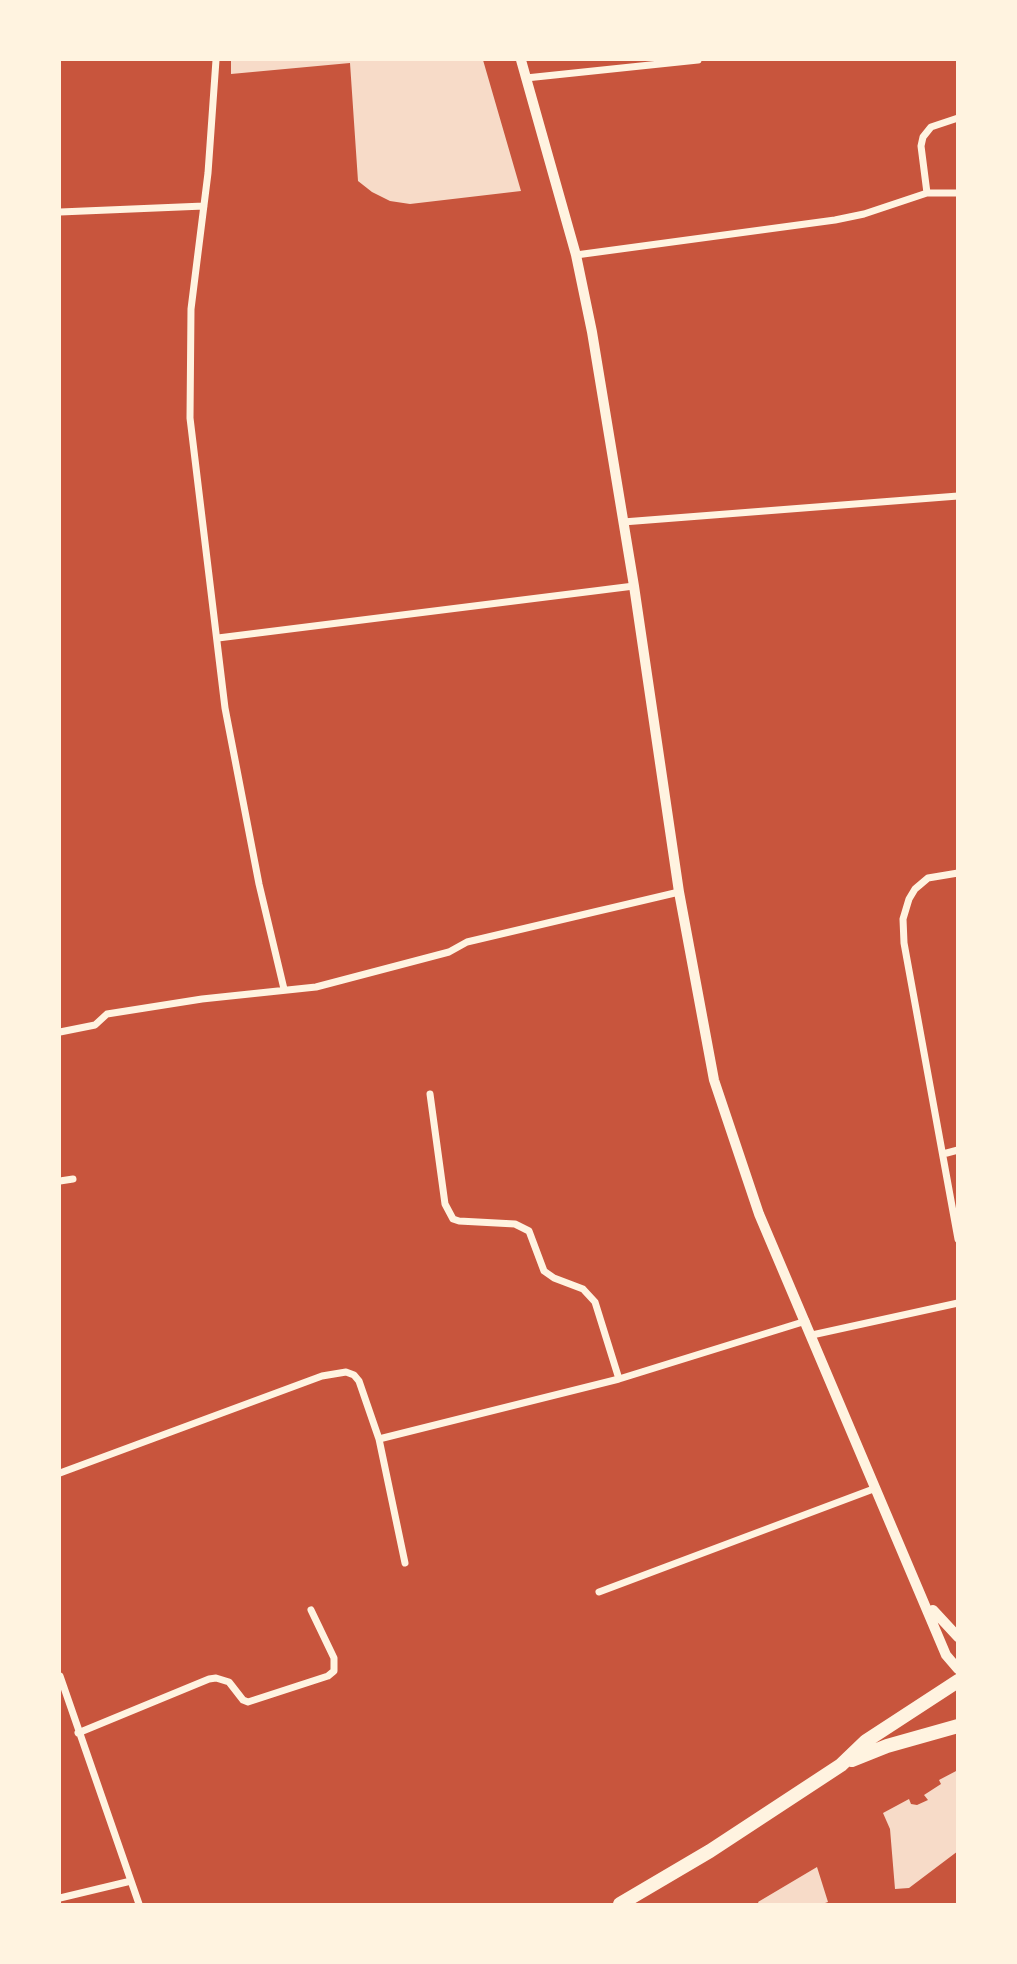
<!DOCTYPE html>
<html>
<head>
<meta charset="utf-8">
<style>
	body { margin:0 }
	#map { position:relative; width:1017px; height:1964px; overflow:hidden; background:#c8553d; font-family:Arial,sans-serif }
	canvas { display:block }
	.frame { position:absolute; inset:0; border:61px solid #fff3e0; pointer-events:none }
</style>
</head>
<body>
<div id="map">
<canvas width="1017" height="1964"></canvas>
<div class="frame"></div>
</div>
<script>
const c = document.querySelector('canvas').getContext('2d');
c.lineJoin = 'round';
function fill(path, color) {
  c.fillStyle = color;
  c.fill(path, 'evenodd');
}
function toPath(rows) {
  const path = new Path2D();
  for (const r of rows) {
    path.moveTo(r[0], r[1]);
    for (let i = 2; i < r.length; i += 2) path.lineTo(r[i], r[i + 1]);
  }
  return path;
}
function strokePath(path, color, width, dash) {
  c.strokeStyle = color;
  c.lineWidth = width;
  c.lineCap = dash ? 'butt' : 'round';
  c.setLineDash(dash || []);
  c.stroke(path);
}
const building = toPath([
	[231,60,483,60,521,191,410,204,390,201,372,192,358,181,350,63,231,74],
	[958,1770,958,1851,909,1888,895,1889,890,1829,883,1813,909,1799,911,1804,917,1805,928,1800,924,1795,941,1784,939,1780],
	[817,1867,828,1902,822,1904,759,1904,758,1902]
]);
const minor = toPath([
	[216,60,208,173,191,309,190,418,225,708,259,884,284,989],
	[526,78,698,60],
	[927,193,921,146,923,137,931,127,958,118],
	[60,212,204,206],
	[576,255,835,220,864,214,927,193,958,193],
	[623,522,958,496],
	[218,638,634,586],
	[958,873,928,878,915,889,909,899,903,919,904,943,958,1239],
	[60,1032,95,1025,107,1014,202,999,316,987,449,952,467,942,679,892],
	[430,1094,445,1204,453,1219,459,1221,515,1224,529,1231,544,1271,554,1278,583,1289,595,1302,619,1379],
	[943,1154,958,1150],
	[60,1181,73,1179],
	[812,1335,958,1303],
	[379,1439,619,1379,806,1321],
	[60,1473,322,1376,346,1372,354,1375,359,1381,379,1439,405,1563],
	[599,1592,876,1488],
	[60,1676,139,1904],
	[78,1733,209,1679,216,1678,229,1682,243,1700,248,1702,328,1676,334,1671,334,1658,311,1610],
	[60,1898,131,1881]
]);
const tertiary = toPath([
	[521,60,576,255,592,332,634,586,679,892,714,1080,759,1214,946,1655,958,1669],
	[933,1610,958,1637]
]);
const primary = toPath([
	[852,1760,887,1746,958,1726],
	[620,1904,710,1851,841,1765,866,1741,958,1681]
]);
fill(building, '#f7dbc8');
strokePath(minor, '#fff3e0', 7);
strokePath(tertiary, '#fff3e0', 10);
strokePath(primary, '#fff3e0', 14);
</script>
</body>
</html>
